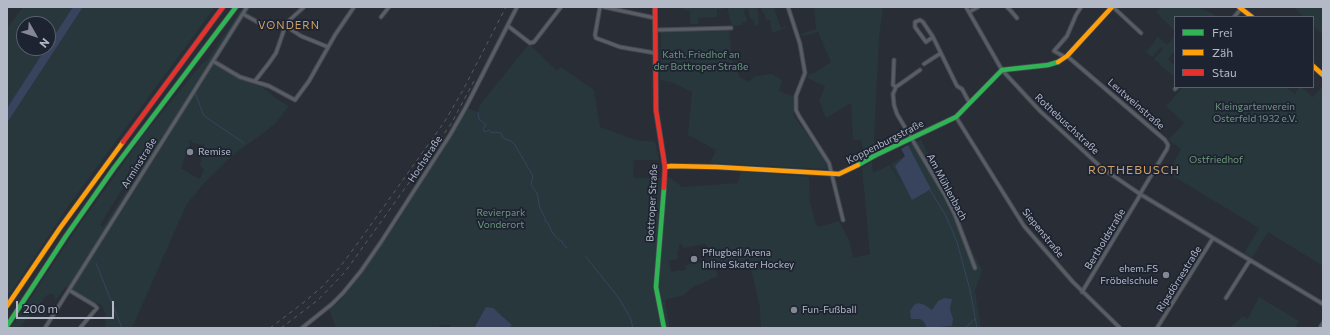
<!DOCTYPE html>
<html>
<head>
<meta charset="utf-8">
<style>
	body { margin:0 }
	#map { position:relative; width:1330px; height:335px; overflow:hidden; background:#292d36; font-family:Commissioner,sans-serif }
	canvas { display:block }
	.frame { position:absolute; inset:0; border:8px solid #b3b9c7; pointer-events:none }
	.legend { position:absolute; left:1174px; top:16px; width:140px; height:72px; box-sizing:border-box; background:#1d2330; border:1px solid #595f6c; margin:0; padding:5px 7px; list-style:none; font-size:12px; color:#b3b9c7 }
	.legend li { display:flex; align-items:center; gap:8px; height:20px }
	.legend b { width:20px; border:1px solid #595f6c }
	.north { position:absolute; left:16px; top:16px; width:40px; height:40px; box-sizing:border-box; background:#1d2330; border:1px solid #595f6c; border-radius:50%; rotate:129deg; font-size:11px; font-weight:700; line-height:16px; text-align:center; color:#b3b9c7 }
	.north::after { content:''; display:block; margin:auto; width:14px; height:18px; background:#838894; clip-path:polygon(50% 0,100% 100%,50% 72%,0 100%) }
	.scale { position:absolute; left:16px; top:301px; width:98px; height:18px; box-sizing:border-box; border:2px solid #b3b9c7; border-top:0; padding-left:5px; font-size:12px; line-height:14px; white-space:nowrap; color:#b3b9c7; -webkit-text-stroke:3px #1d2330; paint-order:stroke }
</style>
</head>
<body>
<div id="map">
<canvas width="1330" height="335"></canvas>
<div class="frame"></div>
<ul class="legend">
<li><b style="height:5px;background:#30b455"></b>Frei</li>
<li><b style="height:5px;background:#ff9f0a"></b>Zäh</li>
<li><b style="height:5px;background:#e5322d"></b>Stau</li>
</ul>
<div class="north">N</div>
<div class="scale">200 m</div>
</div>
<script>
const c = document.querySelector('canvas').getContext('2d');
c.lineJoin = 'round';
function fill(path, color) {
  c.fillStyle = color;
  c.fill(path, 'evenodd');
}
function toPath(rows) {
  const path = new Path2D();
  for (const r of rows) {
    path.moveTo(r[0], r[1]);
    for (let i = 2; i < r.length; i += 2) path.lineTo(r[i], r[i + 1]);
  }
  return path;
}
function strokePath(path, color, width, dash) {
  c.strokeStyle = color;
  c.lineWidth = width;
  c.lineCap = dash ? 'butt' : 'round';
  c.setLineDash(dash || []);
  c.stroke(path);
}
function write(font, color, halo, rows, align = 'center') {
  c.font = font + ' Commissioner,sans-serif';
  c.lineWidth = 3.5;
  c.setLineDash([]);
  c.textBaseline = 'middle';
  c.strokeStyle = halo;
  c.fillStyle = color;
  for (const [text, x, y, turn = 0] of rows) {
    c.save();
    c.translate(x, y);
    c.rotate((+turn || 0) * Math.PI / 180);
    c.textAlign = isNaN(turn) ? turn : align;
    if (halo) c.strokeText(text, 0, 0);
    c.fillText(text, 0, 0);
    c.restore();
  }
}
const green = toPath([
	[23,7,73,7,48,45,48,24,24,24,24,48,46,48,7,108,7,28],
	[83,7,215,7,69,205,11,292,7,294,7,123],
	[243,7,251,7,215,63,239,79,262,87,277,99,289,106,274,125,233,155,205,182,187,204,181,217,132,328,106,328,105,312,101,305,88,299,65,287,55,301,54,294,47,295,19,328,11,328,69,240,145,133,200,66,208,59],
	[191,140,192,143,205,145,203,148,200,165,204,170,200,179,192,175,181,168,190,144,189,141],
	[131,175,136,175,103,227,100,225],
	[683,7,723,7,724,10,717,9,717,17,698,18,698,24,690,24,690,11,683,10],
	[727,7,757,7,759,15,758,17,759,25,755,26,754,20,751,19,749,16,749,11,746,8,745,9,744,13,747,18,746,22,742,22,742,25,732,26],
	[763,7,775,7,776,9,774,9,781,28,786,26,786,28,772,33,770,20,766,20,765,14,762,12,761,8],
	[814,7,883,7,879,39,874,137,876,153,865,158,861,140,853,140,851,103,826,118,819,101,825,86,807,78,809,74,814,73,831,62,818,32,802,36,801,34,816,29],
	[1161,7,1196,7,1216,15,1213,17,1175,17,1175,31,1156,12],
	[1293,7,1323,7,1323,35,1313,25,1313,17,1304,17],
	[729,30,733,65,738,72,739,77,749,82,751,79,756,76,772,74,782,80,779,91,793,96,794,116,826,161,827,169,710,163,716,150,688,135,692,92,671,82,660,80,661,31],
	[1175,36,1175,51,1168,59,1175,66,1175,75,1173,76,1154,59,1163,49,1161,47,1152,57,1146,52,1154,43,1157,37,1158,37,1167,45],
	[529,44,557,71,561,67,594,90,600,127,636,140,655,142,659,160,634,160,633,178,671,178,682,187,738,183,741,171,809,177,810,202,815,221,818,227,839,221,848,239,849,239,853,258,870,254,862,168,872,161,873,173,890,165,904,188,891,164,905,156,931,189,908,145,921,140,958,210,961,223,972,251,982,270,975,291,981,328,940,328,952,326,950,309,951,305,938,301,932,310,925,305,920,319,924,322,927,326,927,328,761,328,760,308,750,264,740,266,739,262,715,268,718,276,693,287,684,295,665,300,670,328,509,328,512,325,506,320,502,315,477,321,474,328,451,328,450,325,440,325,438,328,336,328,329,310,340,301,356,281,378,250,462,118,467,108,478,112,480,105],
	[682,244,683,248,705,244,708,247,710,258,707,262,685,265,686,270,680,271,679,270,671,272,669,261,678,259,677,252,679,248,679,245],
	[1323,86,1323,131,1322,133,1323,134,1323,266,1268,232,1252,258,1244,253,1259,228,1168,173,1181,149,1168,140,1184,123,1166,106,1183,87,1286,87,1295,94,1299,87,1301,87,1313,97],
	[1259,297,1299,321,1296,326,1298,328,1229,328,1243,316,1248,319]
]);
const water = toPath([
	[73,7,83,7,7,123,7,108,46,48,48,48,48,45],
	[908,145,931,189,912,200,895,166,905,156,901,149],
	[944,298,952,299,950,309,953,319,952,326,927,328,924,322,920,319,911,319,910,311,914,305,918,303,925,305,932,310,938,301],
	[486,307,493,308,512,325,509,328,474,328]
]);
const stream = toPath([
	[195,92,203,114,207,118,244,143],
	[478,113,479,119,486,125,483,129,485,132,489,130,492,133,494,132,501,133,503,138,511,141,515,145,533,176,531,185,537,193,540,208,545,218,545,221,548,223,552,232,559,240,562,241,563,244,567,248],
	[930,190,946,216,957,242,970,290,977,328],
	[586,257,618,297,630,317,633,328],
	[96,263,122,328],
	[965,328,975,319]
]);
const street = toPath([
	[600,7,595,35,596,38,620,47,655,53],
	[604,7,655,18],
	[788,7,800,44,805,73,796,96,796,110,799,116,829,163,843,220],
	[966,7,1002,70,1040,111,1102,168,1140,194,1323,304],
	[1007,7,1011,11,1017,18],
	[1113,7,1141,33],
	[969,12,978,7],
	[243,14,263,25,271,26,284,25,301,36,328,47],
	[381,17,389,7],
	[1234,17,1241,9],
	[284,25,304,7],
	[508,26,530,43,534,42,561,7],
	[655,30,731,28],
	[933,37,926,42,915,27,915,22,920,20,923,22,933,37,957,86,962,89,969,102],
	[1067,56,1165,140,1168,145,1167,149,1140,194,1139,197,1082,292],
	[1065,57,1054,51,1067,36,1076,15,1081,7],
	[894,60,893,85,896,87,893,94,894,105,897,114,945,195,955,215,975,268],
	[213,61,240,77,269,86,295,100,309,81,335,35,354,7],
	[924,64,941,53],
	[255,81,269,63,276,53,284,30,284,25],
	[896,87,920,70],
	[1175,89,1177,87],
	[956,117,1024,226,1073,282,1120,328],
	[69,290,94,305,97,308,80,328],
	[1226,298,1250,260],
	[45,328,247,7],
	[302,328,332,304,343,293,361,271,381,242,450,135,466,107,517,7],
	[1157,328,1213,238],
	[1320,328,1323,323]
]);
const fast = toPath([
	[858,165,876,155,956,117,1002,70,1048,65,1058,62],
	[7,326,66,236,114,168,236,7],
	[664,328,656,287,664,188]
]);
const slow = toPath([
	[1239,7,1252,17],
	[1058,62,1067,56,1112,7],
	[1313,66,1323,75],
	[665,167,671,166,717,167,839,174,858,165],
	[7,306,60,228,123,142]
]);
const jam = toPath([
	[655,7,656,110,665,167,664,188],
	[123,142,223,7]
]);
const rail = toPath([
	[270,328,303,303,323,286,340,267,355,247,445,121,462,92,506,7],
	[281,328,318,300,345,272,451,124,474,81]
]);
const markers = [
	[190,152,4,"#838894"],
	[694,259,4,"#838894"],
	[1166,275,4,"#838894"],
	[794,310,4,"#838894"]
];
const parkNames = [
	["Kath. Friedhof an",701,55],
	["der Bottroper Straße",701,67],
	["Kleingartenverein",1255,107],
	["Osterfeld 1932 e.V.",1255,119],
	["Ostfriedhof",1216,160],
	["Revierpark",501,213],
	["Vonderort",501,225]
];
const streetNames = [
	["Leutweinstraße",1136,104,41],
	["Rothebuschstraße",1067,124,43],
	["Koppenburgstraße",885,142,-27],
	["Hochstraße",425,159,-57],
	["Arminstraße",139,163,-58],
	["Am Mühlenbach",947,187,62],
	["Bottroper Straße",652,203,-87],
	["Siepenstraße",1043,233,51],
	["Bertholdstraße",1105,239,-59],
	["Ripsdörnestraße",1179,279,-58]
];
const poiNames = [
	["Remise",198,152],
	["Pflugbeil Arena",702,253],
	["Inline Skater Hockey",702,265],
	["ehem.FS",1158,269,"right"],
	["Fröbelschule",1158,281,"right"],
	["Fun-Fußball",802,310]
];
const neighbourhoodNames = [
	["VONDERN",289,25]
];
const quarterNames = [
	["ROTHEBUSCH",1134,170]
];
fill(green, '#27373c');
fill(water, '#38435e');
strokePath(stream, '#38435e', 1);
strokePath(street, '#45484f', 5);
strokePath(fast, '#45484f', 6);
strokePath(slow, '#45484f', 6);
strokePath(jam, '#45484f', 6);
strokePath(street, '#595d65', 3);
strokePath(fast, '#30b455', 4.5);
strokePath(slow, '#ff9f0a', 4.5);
strokePath(jam, '#e5322d', 4.5);
strokePath(rail, '#585b62', 1, [4, 4]);
for (const [x, y, r, color] of markers) {
  const dot = new Path2D();
  dot.arc(x, y, r, 0, 2 * Math.PI);
  c.fillStyle = color;
  c.fill(dot);
  strokePath(dot, '#1d2330', 1.5);
}
write('10px', '#6b977a', '#1d2330', parkNames);
write('10px', '#b3b9c7', '#1d2330', streetNames);
write('10px', '#b3b9c7', '#1d2330', poiNames, 'left');
c.letterSpacing = '1px';
write('11px', '#d09f66', '#1d2330', neighbourhoodNames);
c.letterSpacing = '0px';
c.letterSpacing = '1px';
write('12px', '#d09f66', '#1d2330', quarterNames);
c.letterSpacing = '0px';
</script>
</body>
</html>
